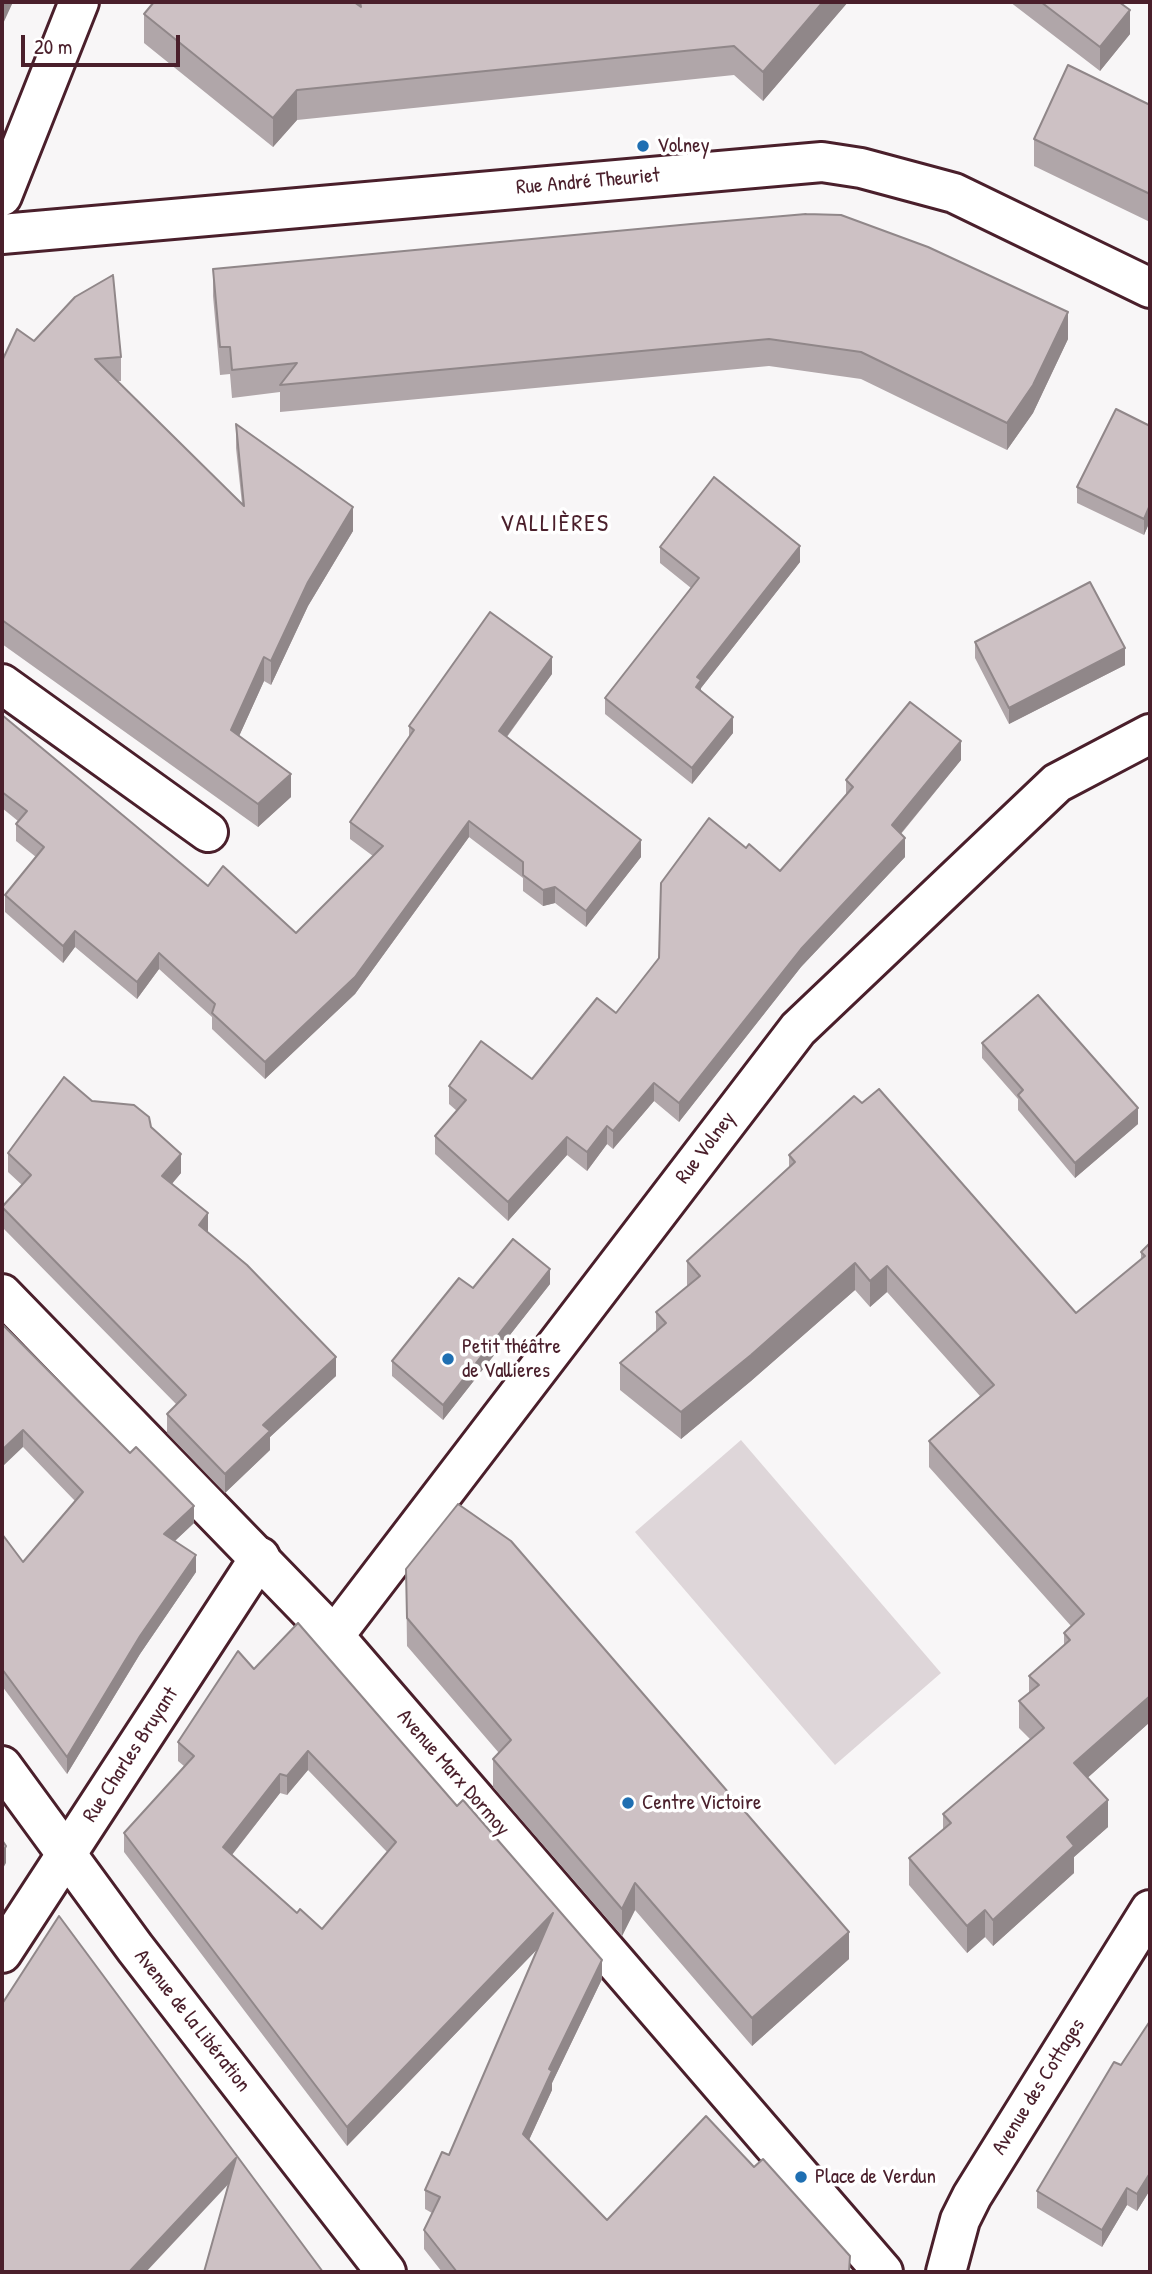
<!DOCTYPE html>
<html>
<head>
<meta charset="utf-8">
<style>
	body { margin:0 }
	#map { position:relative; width:1152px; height:2274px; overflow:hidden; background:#f8f6f7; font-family:"Patrick Hand",sans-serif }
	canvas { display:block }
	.frame { position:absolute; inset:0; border:4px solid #4a1f2b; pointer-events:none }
	.scale { position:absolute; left:21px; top:35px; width:159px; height:32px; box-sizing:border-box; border:4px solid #4a1f2b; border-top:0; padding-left:9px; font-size:21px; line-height:24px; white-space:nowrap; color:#4a1f2b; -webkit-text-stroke:5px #fff; paint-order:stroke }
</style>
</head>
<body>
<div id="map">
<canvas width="1152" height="2274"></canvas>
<div class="frame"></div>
<div class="scale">20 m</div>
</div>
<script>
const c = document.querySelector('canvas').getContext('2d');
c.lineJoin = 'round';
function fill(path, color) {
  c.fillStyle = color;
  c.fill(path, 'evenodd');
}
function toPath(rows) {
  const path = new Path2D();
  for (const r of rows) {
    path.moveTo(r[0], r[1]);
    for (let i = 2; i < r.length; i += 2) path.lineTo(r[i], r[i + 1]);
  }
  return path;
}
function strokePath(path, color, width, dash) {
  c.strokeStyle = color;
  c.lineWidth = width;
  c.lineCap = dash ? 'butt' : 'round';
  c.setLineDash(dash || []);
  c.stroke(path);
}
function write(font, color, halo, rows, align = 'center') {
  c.font = font + ' "Patrick Hand",sans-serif';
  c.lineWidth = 7;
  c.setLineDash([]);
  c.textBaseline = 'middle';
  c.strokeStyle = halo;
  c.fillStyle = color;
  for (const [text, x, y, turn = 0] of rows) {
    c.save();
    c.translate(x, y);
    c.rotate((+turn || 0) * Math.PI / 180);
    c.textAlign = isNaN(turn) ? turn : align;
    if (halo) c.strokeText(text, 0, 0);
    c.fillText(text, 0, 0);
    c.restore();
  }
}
const green = toPath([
	[741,1440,941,1673,835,1765,635,1532]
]);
const minor = toPath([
	[2,196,79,2],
	[2,234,822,162,861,168,954,193,1150,288],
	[2,684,208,832],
	[334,1636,798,1029,1057,783,1150,734],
	[2,1953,260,1557],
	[946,2272,960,2220,972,2196,1150,1910]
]);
const major = toPath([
	[2,1294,334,1636,883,2272],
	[2,1766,135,1948,386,2272]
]);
const wall = toPath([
	[358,2,848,2,763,101,734,75,297,120,273,147,144,43,144,14,358,5],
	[1010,2,1119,2,1130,34,1100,71],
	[1150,105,1150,222,1034,166,1034,139],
	[213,269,1068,339,1033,413,1007,450,861,379,769,366,280,412,280,392,232,398,230,374,220,375,213,296],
	[34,341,121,357,121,381,118,381,242,504,236,448,236,424,353,531,308,606,271,685,264,681,239,736,291,797,258,827,2,644,2,361],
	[1150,426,1150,521,1144,535,1077,503,1077,487],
	[660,547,800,562,701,688,701,691,733,733,692,784,605,714,605,698,691,588,660,563],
	[975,642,1125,665,1009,724,975,658],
	[552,674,507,737,641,857,586,927,555,903,543,906,523,891,523,878,469,837,355,994,265,1079,212,1029,212,1017,159,969,137,999,75,947,63,963,5,912,5,895,36,857,16,841,16,824,18,821,2,808,2,715,208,886,296,933,373,856,350,839,350,822,409,738,409,726],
	[961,760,901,834,905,857,801,967,679,1122,654,1101,613,1149,607,1144,587,1171,567,1155,508,1221,435,1154,435,1136,457,1111,449,1104,449,1086,532,1079,616,1013,746,848,780,871,846,795,846,780],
	[982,1043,1138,1124,1075,1178,1018,1110,1018,1099,982,1058],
	[92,1101,151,1127,181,1173,172,1184,208,1232,336,1376,270,1437,270,1450,225,1493,167,1433,167,1414,177,1405,2,1227,2,1207,22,1185,8,1172,8,1153],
	[789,1155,1076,1313,1141,1260,1141,1252,1150,1243,1150,1722,1087,1778,1108,1827,1074,1857,1074,1873,993,1946,985,1937,967,1953,909,1885,909,1858,943,1830,943,1814,1030,1739,1019,1728,1019,1701,1029,1693,1029,1676,1064,1646,1064,1633,1071,1626,929,1467,929,1441,980,1396,887,1292,870,1307,855,1290,751,1381,681,1439,620,1390,620,1363,656,1332,656,1312,687,1286,687,1261,789,1167],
	[550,1284,443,1420,392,1376,392,1361,473,1288],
	[2,1324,194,1523,175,1541,196,1572,140,1654,67,1774,2,1686,2,1534,23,1562,75,1501,23,1447],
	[406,1569,849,1959,752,2046,635,1910,622,1936,493,1787,493,1759,499,1753,407,1646],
	[254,1669,602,1979,552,2083,552,2090,529,2140,607,2220,850,2272,442,2272,424,2249,424,2230,432,2213,425,2209,425,2190,449,2155,538,1948,347,2146,124,1852,124,1833,184,1766,178,1761,178,1742],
	[308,1770,387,1852,322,1929,297,1913,232,1855,280,1793,287,1795],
	[1150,2021,1150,2190,1137,2211,1127,2205,1102,2247,1037,2208,1037,2191]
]);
const shadedWall = toPath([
	[2,2,13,2,2,26],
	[823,2,848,2,763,101,763,72],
	[1130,10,1130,34,1100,71,1100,47],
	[297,90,297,120,273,147,273,118],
	[1068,312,1068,339,1033,413,1007,450,1007,423],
	[1150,505,1150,521,1144,535,1144,519],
	[353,507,353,531,308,606,271,685,271,661,308,582],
	[800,546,800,562,701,688,701,696,696,687,697,677],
	[1125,648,1125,665,1009,724,1009,708],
	[264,657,264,681,231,754,231,730],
	[552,657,552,674,499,747,499,731],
	[733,717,733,733,692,784,692,768],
	[961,741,961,760,892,844,892,825],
	[291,774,291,797,258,827,258,804],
	[469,821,469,837,355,994,265,1079,265,1062],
	[905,838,905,857,801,967,679,1122,679,1103,801,949],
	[641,840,641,857,586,927,586,911],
	[555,887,555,903,543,906,543,890],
	[75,931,75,947,63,963,63,946],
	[159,953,159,969,137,999,137,982],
	[654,1083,654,1101,613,1149,613,1131],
	[1138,1108,1138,1124,1075,1178,1075,1163],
	[607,1126,607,1144,587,1171,587,1152],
	[567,1137,567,1155,508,1221,508,1202],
	[181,1154,181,1173,162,1195,162,1176],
	[208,1213,208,1232,199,1225],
	[855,1263,855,1290,751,1381,681,1439,681,1412],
	[887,1266,887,1292,870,1307,870,1281],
	[550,1269,550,1284,443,1420,443,1405],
	[336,1357,336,1376,270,1437,270,1450,225,1493,225,1474,263,1425],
	[23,1430,23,1447,2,1467,2,1450],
	[194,1506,194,1523,164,1551,164,1534],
	[196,1555,196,1572,140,1654,67,1774,67,1757,140,1636],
	[1150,1696,1150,1722,1074,1790,1074,1763],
	[308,1751,308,1770,287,1795,287,1776],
	[280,1774,280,1793,223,1866,223,1847],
	[1108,1800,1108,1827,1074,1857,1074,1873,993,1946,993,1920,1067,1837],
	[6,1846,6,1863,2,1870,2,1854],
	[635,1883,635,1910,622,1936,622,1909],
	[985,1910,985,1937,967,1953,967,1926],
	[553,1913,553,1933,347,2146,347,2127],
	[849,1932,849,1959,752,2046,752,2018],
	[602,1960,602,1979,552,2083,552,2090,523,2153,523,2134,549,2069],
	[236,2158,236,2176,146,2272,129,2272],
	[1150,2173,1150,2190,1137,2211,1137,2194],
	[1127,2188,1127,2205,1102,2247,1102,2230]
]);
const building = toPath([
	[154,2,354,2,361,7,360,2,823,2,763,72,734,46,297,90,273,118,144,14,154,2],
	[1041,2,1119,2,1130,10,1100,47,1041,2],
	[1068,65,1150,105,1150,194,1034,139,1068,65],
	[806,214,841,215,928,247,1068,312,1033,385,1007,423,861,352,769,339,280,385,297,363,232,370,230,347,220,347,213,269,691,224,806,214],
	[113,275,121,357,95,359,244,506,236,424,353,507,308,582,271,661,264,657,231,730,291,774,258,804,2,620,2,361,17,329,34,341,75,297,113,275],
	[1116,409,1150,426,1150,505,1144,519,1077,487,1116,409],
	[714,477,800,546,697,677,701,680,696,687,733,717,692,768,605,698,699,578,660,547,714,477],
	[1090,582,1125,648,1009,708,975,642,1090,582],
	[490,612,552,657,499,731,641,840,586,911,555,887,543,890,523,875,523,862,469,821,355,977,265,1062,212,1013,215,1004,159,953,137,982,75,931,63,946,5,895,44,847,16,824,27,811,2,792,2,715,208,886,223,866,296,933,383,846,350,822,414,730,409,726,490,612],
	[910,702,961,741,892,825,905,838,801,949,679,1103,654,1083,613,1131,607,1126,587,1152,567,1137,508,1202,435,1136,466,1100,449,1086,481,1041,532,1079,597,998,616,1013,659,958,661,883,709,818,746,848,749,844,780,871,853,787,846,780,910,702],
	[1038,995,1138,1108,1075,1163,1018,1095,1023,1090,982,1043,1038,995],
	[64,1077,92,1101,134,1105,149,1117,151,1127,181,1154,162,1176,208,1213,199,1225,247,1265,336,1357,263,1425,270,1431,225,1474,167,1414,186,1395,2,1207,31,1175,8,1153,64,1077],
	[879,1089,1076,1313,1145,1256,1141,1252,1150,1243,1150,1696,1074,1763,1108,1800,1067,1837,1074,1846,993,1920,985,1910,967,1926,909,1858,951,1823,943,1814,1044,1728,1019,1701,1039,1685,1029,1676,1070,1640,1064,1633,1084,1614,929,1441,994,1385,887,1266,870,1281,855,1263,751,1355,681,1412,620,1363,666,1323,656,1312,700,1276,687,1261,795,1162,789,1155,854,1096,862,1103,879,1089],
	[513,1239,550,1269,443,1405,392,1361,459,1278,473,1288,513,1239],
	[2,1324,130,1453,136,1447,194,1506,164,1534,196,1555,140,1636,67,1757,2,1669,2,1534,23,1562,83,1492,23,1430,2,1450,2,1324],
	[458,1504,511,1541,849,1932,752,2018,635,1883,622,1909,493,1759,511,1740,407,1618,406,1569,458,1504],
	[298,1623,457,1806,463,1800,602,1960,549,2069,552,2071,523,2134,607,2220,706,2116,754,2167,763,2159,850,2256,849,2272,457,2272,424,2230,440,2197,425,2190,442,2152,449,2155,553,1913,347,2127,124,1833,194,1756,178,1742,238,1651,254,1669,298,1623],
	[308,1751,396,1842,322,1929,300,1909,297,1913,223,1847,280,1774,287,1776,308,1751],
	[2,1840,6,1846,2,1854,2,1840],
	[59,1916,323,2272,204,2272,236,2158,129,2272,2,2272,2,2004,59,1916],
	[1150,2021,1150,2173,1137,2194,1127,2188,1102,2230,1037,2191,1114,2062,1121,2065,1150,2021]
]);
const markers = [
	[643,146,7,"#1f6fb2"],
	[448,1359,7,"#1f6fb2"],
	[628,1803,7,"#1f6fb2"],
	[801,2177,7,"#1f6fb2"]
];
const poiNames = [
	["Volney",657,146],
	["Petit théâtre",462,1347],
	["de Vallieres",462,1371],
	["Centre Victoire",642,1803],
	["Place de Verdun",815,2177]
];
const streetNames = [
	["Rue André Theuriet",588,182,-5],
	["Rue Volney",706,1148,-53],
	["Rue Charles Bruyant",131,1755,-57],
	["Avenue Marx Dormoy",453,1773,49],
	["Avenue de la Libération",192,2021,52],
	["Avenue des Cottages",1039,2087,-58]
];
const quarterNames = [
	["VALLIÈRES",555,525]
];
fill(green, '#ded6d9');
strokePath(minor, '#4a1f2b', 44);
strokePath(major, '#4a1f2b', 44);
strokePath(minor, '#fff', 38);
strokePath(major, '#fff', 38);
fill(wall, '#b0a6a9');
fill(shadedWall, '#908789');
fill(building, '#cdc1c4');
strokePath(building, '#908789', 2);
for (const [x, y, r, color] of markers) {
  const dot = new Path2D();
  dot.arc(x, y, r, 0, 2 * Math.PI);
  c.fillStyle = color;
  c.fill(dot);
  strokePath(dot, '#fff', 2.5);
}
write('21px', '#4a1f2b', '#fff', poiNames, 'left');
write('21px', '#4a1f2b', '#fff', streetNames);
c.letterSpacing = '2px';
write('24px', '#4a1f2b', '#fff', quarterNames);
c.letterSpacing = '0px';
</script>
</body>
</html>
